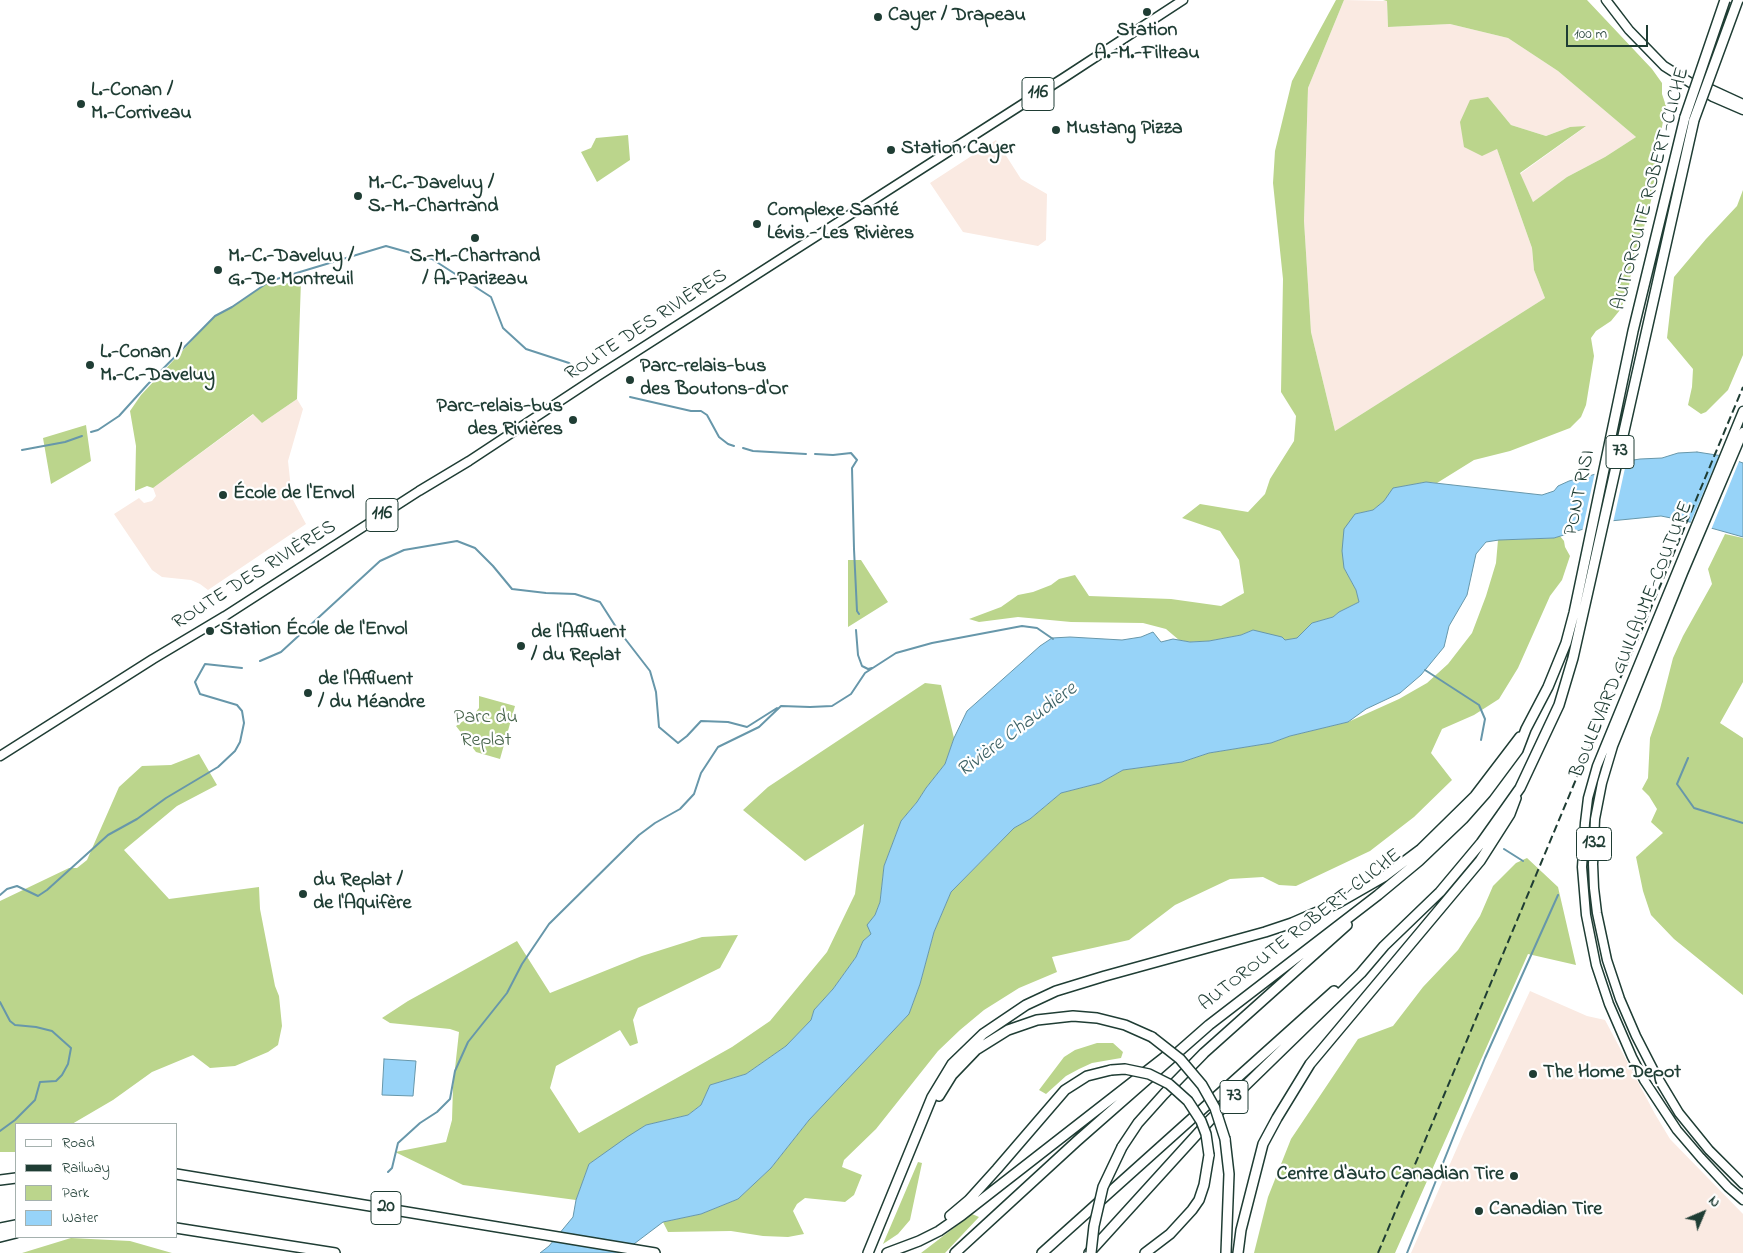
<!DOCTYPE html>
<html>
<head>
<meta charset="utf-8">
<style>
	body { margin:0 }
	#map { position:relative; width:1743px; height:1253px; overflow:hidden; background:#fff; font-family:"Indie Flower",sans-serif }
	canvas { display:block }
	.legend { position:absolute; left:15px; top:1123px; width:162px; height:115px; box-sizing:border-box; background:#fff; border:1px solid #a5b1ae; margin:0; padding:6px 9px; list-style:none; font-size:15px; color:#1f3d34 }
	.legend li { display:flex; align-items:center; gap:10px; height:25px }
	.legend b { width:25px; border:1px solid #a5b1ae }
	.north { position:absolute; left:1678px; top:1188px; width:50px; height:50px; -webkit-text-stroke:4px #fff; paint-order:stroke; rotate:45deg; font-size:14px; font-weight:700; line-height:20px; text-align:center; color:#1f3d34 }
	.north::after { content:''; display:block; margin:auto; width:18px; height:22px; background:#1f3d34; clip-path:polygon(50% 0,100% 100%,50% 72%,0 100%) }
	.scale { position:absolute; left:1566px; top:25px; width:82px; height:22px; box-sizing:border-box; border:2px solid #1f3d34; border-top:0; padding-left:6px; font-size:15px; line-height:18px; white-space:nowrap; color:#1f3d34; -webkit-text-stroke:4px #fff; paint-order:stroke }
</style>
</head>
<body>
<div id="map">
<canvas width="1743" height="1253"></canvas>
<ul class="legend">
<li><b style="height:6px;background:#fff"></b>Road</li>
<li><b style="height:6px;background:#1f3d34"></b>Railway</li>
<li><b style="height:14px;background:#bbd58c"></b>Park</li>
<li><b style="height:14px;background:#97d3f8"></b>Water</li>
</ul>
<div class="north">N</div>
<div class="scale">100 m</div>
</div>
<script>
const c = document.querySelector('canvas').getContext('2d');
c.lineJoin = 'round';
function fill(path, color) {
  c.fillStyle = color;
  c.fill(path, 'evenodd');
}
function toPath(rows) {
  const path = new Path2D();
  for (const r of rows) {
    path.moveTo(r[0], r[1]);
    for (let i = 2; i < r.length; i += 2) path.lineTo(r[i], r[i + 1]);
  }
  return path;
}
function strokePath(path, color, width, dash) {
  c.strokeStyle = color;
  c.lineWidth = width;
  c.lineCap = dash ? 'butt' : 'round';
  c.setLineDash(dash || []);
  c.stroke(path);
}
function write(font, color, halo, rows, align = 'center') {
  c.font = font + ' "Indie Flower",sans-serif';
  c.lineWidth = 4.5;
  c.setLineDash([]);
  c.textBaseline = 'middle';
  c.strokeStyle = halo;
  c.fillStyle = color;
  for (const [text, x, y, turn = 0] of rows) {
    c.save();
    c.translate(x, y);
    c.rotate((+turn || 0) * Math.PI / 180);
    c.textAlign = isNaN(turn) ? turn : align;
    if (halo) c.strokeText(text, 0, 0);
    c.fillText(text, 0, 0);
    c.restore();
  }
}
const built = toPath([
	[1344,0,1387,1,1388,27,1450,24,1508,38,1558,71,1636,137,1605,157,1567,177,1533,202,1520,174,1585,127,1570,127,1546,136,1511,125,1488,97,1497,149,1532,248,1534,270,1545,298,1335,431,1311,332,1304,221,1308,88],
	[996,140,1021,179,1047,194,1046,240,1038,246,963,232,930,183],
	[297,399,303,409,288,461,292,498,306,524,208,590,200,584,191,580,162,577,152,570,114,514,139,498,144,503,152,501,156,496,153,488,254,414,262,423],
	[1530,991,1587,1016,1605,1020,1655,1114,1670,1139,1743,1214,1743,1253,1411,1253,1464,1132]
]);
const green = toPath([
	[1336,0,1344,0,1308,88,1304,221,1311,332,1335,431,1545,298,1534,270,1532,248,1497,149,1482,156,1464,147,1460,122,1470,100,1488,97,1511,125,1546,136,1570,127,1586,126,1520,173,1533,202,1567,177,1605,157,1636,137,1558,71,1508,38,1450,24,1388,27,1387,1,1383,0,1587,0,1652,69,1662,83,1662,94,1666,106,1657,153,1653,193,1643,231,1634,255,1628,292,1620,310,1611,321,1596,331,1591,338,1594,356,1586,405,1581,417,1570,428,1510,451,1474,460,1437,483,1426,482,1394,488,1384,501,1373,510,1355,514,1344,568,1356,590,1359,602,1339,612,1333,617,1312,623,1297,638,1285,640,1253,630,1241,635,1209,641,1190,642,1179,640,1166,629,1143,623,1071,622,1018,617,979,622,969,619,1001,607,1018,595,1033,592,1051,585,1059,579,1075,575,1089,596,1171,599,1221,606,1244,593,1239,560,1220,531,1182,518,1200,504,1248,512,1265,494,1270,479,1294,441,1296,416,1281,392,1283,279,1273,183,1275,151,1292,81],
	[628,135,630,160,597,182,581,152,591,148,596,138],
	[1743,190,1743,355,1728,390,1706,412,1701,414,1688,405,1692,387,1693,369,1667,338,1674,277,1706,239,1737,206],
	[301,280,297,399,262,423,253,414,153,488,147,486,135,491,136,446,130,411,141,395,215,316,238,303,270,281,275,286],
	[86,425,91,461,51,484,43,438],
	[1725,534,1743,538,1743,682,1720,723,1743,738,1743,995,1674,939,1651,915,1643,891,1636,857,1663,833,1651,822,1657,809,1649,796,1642,789,1648,778,1650,738,1660,709,1673,658,1683,636,1712,584,1708,569],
	[1560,536,1564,541,1565,547,1570,556,1562,580,1550,596,1518,668,1499,699,1474,715,1442,729,1431,753,1452,780,1414,817,1370,851,1296,886,1279,885,1263,877,1230,879,1175,905,1129,940,1052,957,1057,972,1019,988,984,1010,960,1030,938,1051,876,1129,844,1160,842,1167,862,1175,854,1195,845,1202,805,1198,797,1204,793,1211,804,1234,788,1237,763,1236,731,1231,668,1232,663,1222,701,1214,738,1199,771,1168,809,1120,909,1014,920,984,934,932,951,892,1014,828,1030,819,1061,793,1100,783,1123,770,1182,762,1209,753,1271,743,1290,736,1348,722,1399,699,1427,683,1448,664,1472,633,1486,596,1496,563,1498,540,1554,538],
	[848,560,861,560,888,602,848,627],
	[925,683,941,685,954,738,945,764,926,788,917,802,901,821,884,866,880,902,875,915,868,925,871,934,863,941,856,957,833,989,814,1010,811,1020,786,1046,746,1074,710,1085,701,1105,688,1115,646,1125,589,1164,576,1200,463,1185,395,1152,446,1142,452,1120,453,1087,459,1032,450,1029,390,1023,382,1018,408,1001,517,941,550,993,642,956,702,937,738,935,720,968,638,1008,633,1020,638,1043,630,1046,620,1030,556,1066,550,1088,579,1133,732,1047,770,1021,827,952,855,894,864,824,805,861,743,810,768,787],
	[479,696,515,706,500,759,476,752,456,726,475,713,479,708],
	[199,754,217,785,177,806,124,850,169,899,259,887,260,909,275,986,279,996,282,1026,278,1045,268,1052,235,1066,210,1068,193,1055,152,1072,113,1100,72,1124,16,1124,16,1152,0,1152,0,901,69,868,77,868,87,860,119,787,142,766,171,765],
	[1527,858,1558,887,1576,965,1528,954,1395,1253,1254,1253,1268,1197,1291,1139,1358,1039,1393,1026,1423,987,1458,950,1480,916,1493,886,1516,863],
	[1097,1043,1113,1043,1123,1052,1121,1058,1092,1063,1079,1069,1066,1076,1046,1094,1039,1090,1064,1057,1075,1050],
	[918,1162,922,1163,910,1220,898,1234,883,1244],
	[972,1214,979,1217,945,1253,921,1253],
	[71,1238,130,1241,172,1253,22,1253]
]);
const water = toPath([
	[1697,452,1723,456,1743,463,1743,537,1686,521,1661,516,1610,521,1554,538,1499,540,1486,542,1476,554,1467,595,1449,626,1444,647,1421,675,1400,693,1366,709,1348,722,1290,736,1271,743,1209,753,1182,762,1123,770,1100,783,1061,793,1030,819,1014,828,951,892,934,932,920,984,909,1014,809,1120,771,1168,738,1199,701,1214,663,1222,622,1253,540,1253,549,1246,573,1217,576,1200,589,1164,627,1137,646,1125,688,1115,701,1105,710,1085,746,1074,786,1046,811,1020,814,1010,833,989,856,957,863,941,871,934,867,925,875,915,880,902,884,866,901,821,917,802,926,788,945,764,954,738,967,711,1040,646,1052,638,1070,637,1122,640,1141,637,1153,632,1161,642,1173,639,1190,642,1209,641,1241,635,1253,630,1282,637,1285,640,1297,638,1312,623,1333,617,1339,612,1359,602,1356,590,1344,568,1342,551,1344,529,1355,514,1373,510,1384,501,1393,488,1426,482,1542,495,1554,491,1558,486,1569,481,1596,474,1621,462,1640,459,1662,458,1678,453,1697,452],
	[384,1059,416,1061,413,1096,382,1095,384,1059]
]);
const pier = toPath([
	[1720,453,1740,459,1711,530,1690,524],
	[1627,459,1613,523,1582,532,1595,472,1607,465]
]);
const stream = toPath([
	[630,397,691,411,701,411,707,415,719,437,728,444,734,446],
	[91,432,98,430,119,416,148,384,215,316,232,307,270,281,386,246,432,259,491,297,503,328,526,349,569,363,578,374],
	[743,448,753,451,806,454],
	[22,450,65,442,82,436],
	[815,454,833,455,851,453,857,460,852,468,854,549,857,611,859,614],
	[856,630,858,655,862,666,868,669,872,668],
	[260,661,281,652,380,561,404,550,457,541,475,548,493,566,512,589,546,593,575,594,600,602,616,627,650,671,656,692,659,727,678,743,687,736,701,721,728,722,747,727,777,708],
	[1425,670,1479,705,1485,719,1481,740],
	[1688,758,1677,784,1694,808,1743,823],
	[1504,849,1523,861],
	[0,895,7,889,17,886,38,896,47,890,108,835,137,819,166,798,218,767,235,751,240,742,244,723,242,711,237,705,200,694,195,682,205,664,242,668],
	[0,1002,10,1021,15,1025,36,1027,52,1031,71,1048,68,1064,62,1075,56,1081,40,1082,35,1100,15,1120,0,1131],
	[388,1172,392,1168,398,1143,420,1123,437,1112,450,1099,455,1071,468,1042,507,993,522,964,549,924,639,835,655,823,680,809,694,794,701,773,718,747,759,727,781,706,810,707,832,706,851,694,865,673,896,653,932,643,1022,626,1037,628,1053,639],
	[1407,1253,1485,1058,1558,895]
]);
const primary = toPath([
	[1606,0,1629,30,1664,66,1713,97,1743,110],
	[1706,87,1743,104],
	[1743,411,1597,766,1588,798,1585,823,1582,867,1586,915,1596,965,1609,1004,1632,1057,1644,1080,1677,1130,1701,1158,1728,1187,1743,1200],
	[1743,432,1683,573,1613,746,1602,783,1595,819,1593,864,1594,888,1597,913,1607,960,1620,999,1636,1036,1655,1073,1679,1113,1709,1150,1743,1184],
	[0,756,153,659,225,616,419,491,469,461,598,376,1065,77,1183,0]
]);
const highway = toPath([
	[939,1096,952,1075,976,1050,1008,1030,1037,1020,1073,1016,1097,1018,1125,1025,1152,1037],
	[1225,1139,1229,1174,1226,1253],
	[1122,1147,1138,1123,1164,1094,1204,1053,1347,925],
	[176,1174,655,1253],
	[0,1180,16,1178],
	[950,1216,969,1200,997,1169,1065,1090,1087,1076,1111,1070],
	[0,1228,16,1225],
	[176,1228,335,1253],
	[0,1237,16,1233],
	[868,1253,932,1097,952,1064,983,1034,1026,1005,1056,991,1105,976,1265,932,1292,923,1338,903,1385,876,1421,849,1475,796,1520,737],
	[887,1253,919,1241,939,1231,962,1215,1166,1056],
	[955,1253,1077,1141,1209,1025,1378,895,1419,861,1463,819,1486,793,1518,750,1526,729,1548,687,1566,643,1574,613,1633,331,1685,117],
	[1042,1253,1334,991],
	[1089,1253,1210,1120,1361,973,1384,946,1440,892,1481,843,1520,788,1559,705,1573,658,1694,120],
	[1145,1253,1170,1234,1192,1210,1199,1200,1204,1185,1209,1155],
	[1238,1253,1241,1230,1263,1144,1277,1118,1310,1064,1480,861,1510,814,1516,798]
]);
const rail = toPath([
	[1378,1253,1587,753,1643,627,1743,387]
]);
const highwayBridge = toPath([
	[1685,117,1725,0],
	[1694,120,1738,0],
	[1152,1037,1180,1059,1202,1085,1215,1108,1225,1139],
	[1111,1070,1125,1069,1149,1074,1169,1084,1178,1092,1188,1101,1201,1121,1206,1134,1209,1155],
	[1091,1253,1094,1226,1103,1187,1122,1147]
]);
const markers = [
	[1147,12,5,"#1f3d34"],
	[878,17,5,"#1f3d34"],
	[81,104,5,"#1f3d34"],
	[1056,130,5,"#1f3d34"],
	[891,150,5,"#1f3d34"],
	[358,196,5,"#1f3d34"],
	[757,224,5,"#1f3d34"],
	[475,238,5,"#1f3d34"],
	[218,270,5,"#1f3d34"],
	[90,365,5,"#1f3d34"],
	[630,380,5,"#1f3d34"],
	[573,420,5,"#1f3d34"],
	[223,495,5,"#1f3d34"],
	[210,631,5,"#1f3d34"],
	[521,646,5,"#1f3d34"],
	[308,693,5,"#1f3d34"],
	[303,894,5,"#1f3d34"],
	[1533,1074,5,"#1f3d34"],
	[1514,1176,5,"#1f3d34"],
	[1479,1211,5,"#1f3d34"]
];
const shields = [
	[1038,94,32],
	[1620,452,28],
	[382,515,32],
	[1594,844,35],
	[1234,1097,28],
	[386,1208,30]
];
const shieldNames = [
	["116",1038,94],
	["73",1620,452],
	["116",382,515],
	["132",1594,844],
	["73",1234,1097],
	["20",386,1208]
];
const poiNames = [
	["Cayer / Drapeau",888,17],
	["Station",1147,32,"center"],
	["A.-M.-Filteau",1147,55,"center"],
	["L.-Conan /",91,92],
	["M.-Corriveau",91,115],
	["Mustang Pizza",1066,130],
	["Station Cayer",901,150],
	["M.-C.-Daveluy /",368,185],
	["S.-M.-Chartrand",368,208],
	["Complexe Santé",767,212],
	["Lévis - Les Rivières",767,235],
	["M.-C.-Daveluy /",228,258],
	["G.-De Montreuil",228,281],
	["S.-M.-Chartrand",475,258,"center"],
	["/ A.-Parizeau",475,281,"center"],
	["L.-Conan /",100,354],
	["M.-C.-Daveluy",100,377],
	["Parc-relais-bus",640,368],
	["des Boutons-d'Or",640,391],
	["Parc-relais-bus",563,408,"right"],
	["des Rivières",563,431,"right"],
	["École de l'Envol",233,495],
	["Station École de l'Envol",220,631],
	["de l'Affluent",531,634],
	["/ du Replat",531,657],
	["de l'Affluent",318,681],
	["/ du Méandre",318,704],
	["du Replat /",313,882],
	["de l'Aquifère",313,905],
	["The Home Depot",1543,1074],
	["Centre d'auto Canadian Tire",1504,1176,"right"],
	["Canadian Tire",1489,1211]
];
const streetNames = [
	["AUTOROUTE ROBERT-CLICHE",1652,189,-75],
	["ROUTE DES RIVIÈRES",647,326,-33],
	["PONT RISI",1581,493,-78],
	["ROUTE DES RIVIÈRES",255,576,-32],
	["BOULEVARD GUILLAUME-COUTURE",1633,640,-68],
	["AUTOROUTE ROBERT-CLICHE",1301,931,-38]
];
const parkNames = [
	["Parc du",486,719],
	["Replat",486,742]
];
const waterNames = [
	["Rivière Chaudière",1018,731,-37]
];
fill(built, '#faeae2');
fill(green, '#bbd58c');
fill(water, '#97d3f8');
strokePath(water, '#6797aa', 1);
fill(pier, '#fff');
strokePath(stream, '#6797aa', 2);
strokePath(primary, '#1f3d34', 11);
strokePath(highway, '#1f3d34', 12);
strokePath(primary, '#fff', 8);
strokePath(highway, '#fff', 9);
strokePath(rail, '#1f3d34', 2, [8, 4]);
strokePath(highwayBridge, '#1f3d34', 12, []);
strokePath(highwayBridge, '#fff', 9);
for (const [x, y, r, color] of markers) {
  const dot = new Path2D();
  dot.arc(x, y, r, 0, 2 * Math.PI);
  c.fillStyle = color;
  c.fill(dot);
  strokePath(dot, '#fff', 2);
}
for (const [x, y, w] of shields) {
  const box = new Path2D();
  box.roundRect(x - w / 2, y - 16.5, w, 33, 4);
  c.fillStyle = '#fff';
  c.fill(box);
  strokePath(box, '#1f3d34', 1);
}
write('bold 19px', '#1f3d34', null, shieldNames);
write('bold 20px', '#1f3d34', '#fff', poiNames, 'left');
write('20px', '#1f3d34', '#fff', streetNames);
write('20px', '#46634a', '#fff', parkNames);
write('italic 21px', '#3d6265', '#fff', waterNames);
</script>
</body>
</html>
